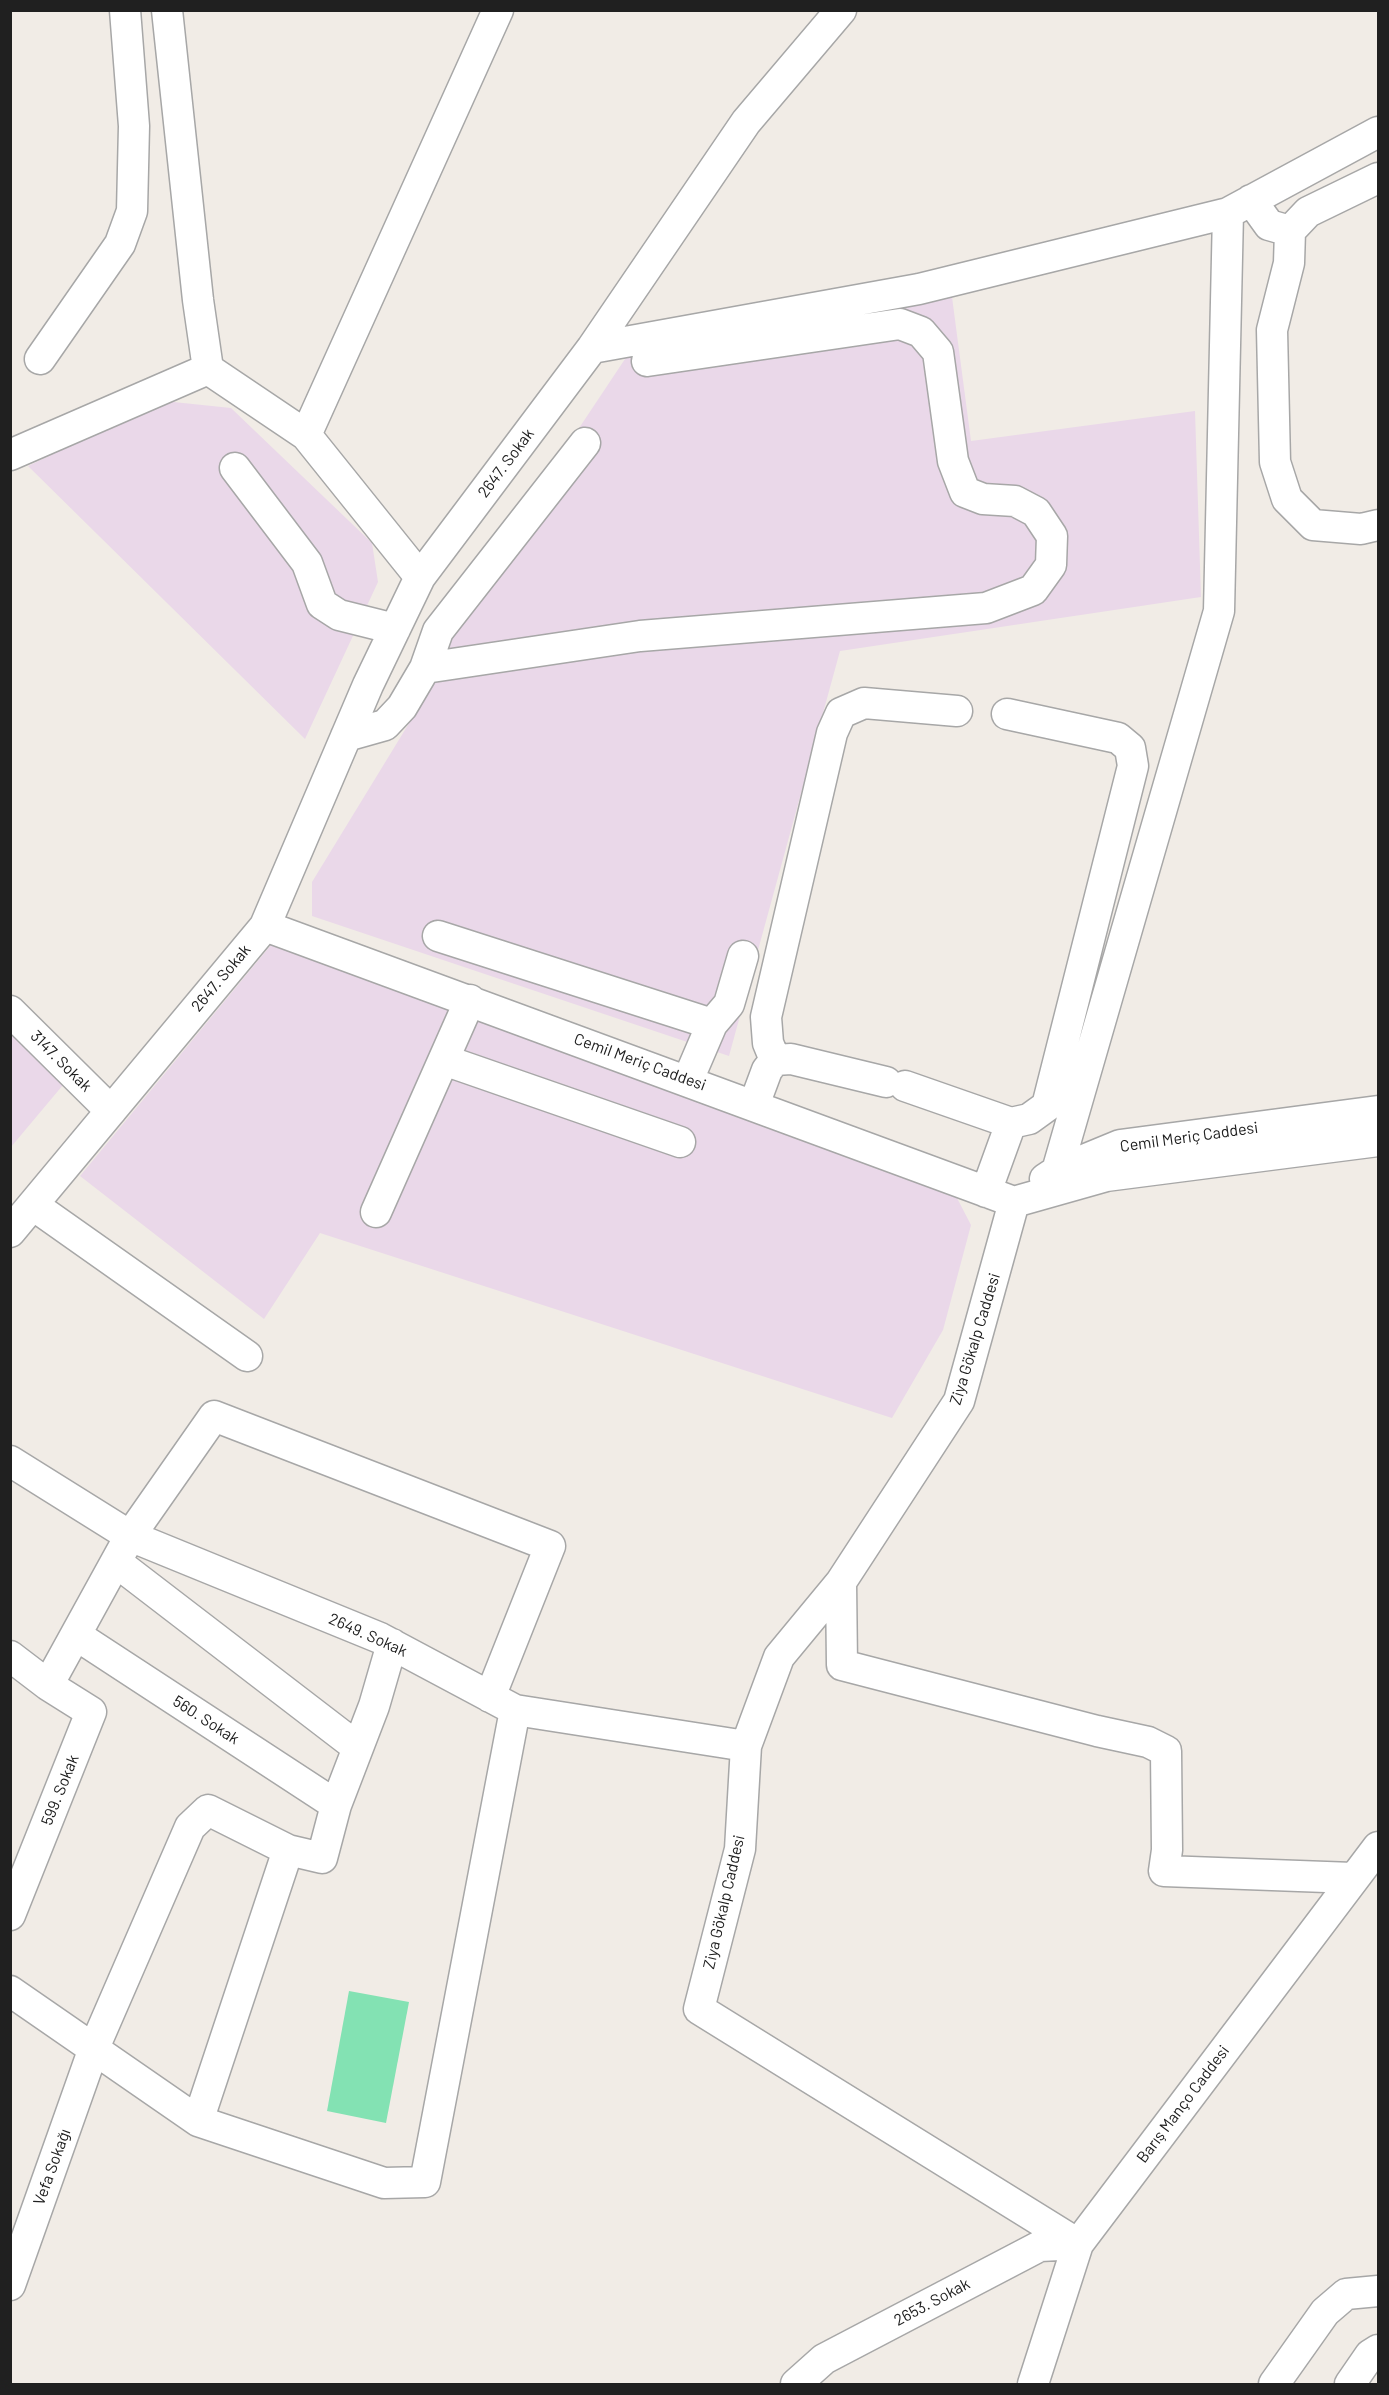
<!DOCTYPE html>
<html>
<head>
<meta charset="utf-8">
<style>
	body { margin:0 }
	#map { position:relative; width:1389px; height:2395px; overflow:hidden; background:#f1ece6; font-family:Barlow,sans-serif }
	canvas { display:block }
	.frame { position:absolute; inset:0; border:12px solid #202020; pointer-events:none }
</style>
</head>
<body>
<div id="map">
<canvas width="1389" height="2395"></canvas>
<div class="frame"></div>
</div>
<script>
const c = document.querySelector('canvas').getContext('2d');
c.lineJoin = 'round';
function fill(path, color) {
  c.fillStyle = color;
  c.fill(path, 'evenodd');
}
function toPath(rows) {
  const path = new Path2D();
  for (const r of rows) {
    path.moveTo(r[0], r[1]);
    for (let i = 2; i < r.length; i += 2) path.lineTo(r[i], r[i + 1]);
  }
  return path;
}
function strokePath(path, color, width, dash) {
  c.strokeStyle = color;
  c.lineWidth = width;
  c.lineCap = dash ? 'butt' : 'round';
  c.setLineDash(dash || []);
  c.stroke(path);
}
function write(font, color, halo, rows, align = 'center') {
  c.font = font + ' Barlow,sans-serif';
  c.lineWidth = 4.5;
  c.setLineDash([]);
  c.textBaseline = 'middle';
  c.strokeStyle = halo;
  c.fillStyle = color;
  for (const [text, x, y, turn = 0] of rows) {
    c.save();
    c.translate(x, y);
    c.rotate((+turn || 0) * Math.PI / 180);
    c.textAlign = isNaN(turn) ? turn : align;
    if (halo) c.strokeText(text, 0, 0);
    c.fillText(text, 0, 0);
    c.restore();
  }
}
const industrial = toPath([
	[952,297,971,441,1195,411,1201,597,840,651,729,1056,312,916,312,882,422,702,468,595,627,356],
	[164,401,231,408,372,543,378,582,305,739,28,466],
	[271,945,440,1002,957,1198,971,1225,943,1330,892,1418,320,1233,264,1319,80,1176],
	[11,1034,63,1085,11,1147]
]);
const pitch = toPath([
	[349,1991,409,2002,386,2123,327,2111]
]);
const minor = toPath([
	[167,10,198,300,208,369,306,435,420,577],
	[1378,178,1308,212,1290,231,1289,263,1272,330,1275,462,1287,499,1313,525,1361,529,1378,525],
	[1251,200,1269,225,1290,231],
	[592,348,919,289,1228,213,1378,132],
	[40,359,120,244,132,211,134,126,125,10],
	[306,435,498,10],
	[10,455,208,369],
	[235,468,307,563,322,604,339,615,395,629],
	[425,668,438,631,585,443],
	[346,736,385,725,402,707,425,668,640,636,986,608,1033,590,1051,565,1052,536,1036,512,1015,501,983,499,965,492,953,461,938,352,921,332,900,324,647,361],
	[265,926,1014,1202,1106,1176,1378,1141],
	[438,936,712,1024],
	[10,1011,111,1111],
	[444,1060,680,1142],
	[775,1060,768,1043,766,1017,832,733,841,713,864,703,957,711],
	[688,1080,712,1024,729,1004,743,956],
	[905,1086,1011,1123,1029,1119,1047,1106,1133,766,1130,748,1118,738,1007,714],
	[754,1105,767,1070,775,1060,791,1059,886,1082],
	[1057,1171,1219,611,1228,213],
	[1045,1179,1057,1171,1120,1145,1378,1111],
	[986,1192,1011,1123],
	[1014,1202,959,1401,841,1582,779,1657,746,1746,740,1849,699,2009,1078,2244],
	[33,1205,247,1356],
	[376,1212,470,1000],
	[10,1232,265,926,368,685,420,577,592,348,746,122,841,10],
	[10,1461,130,1536,380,1638,515,1710,746,1746],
	[116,1562,357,1747],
	[841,1582,842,1665,1097,1731,1148,1742,1166,1751,1167,1850,1164,1871,1353,1878],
	[76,1635,336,1805],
	[10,1656,48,1685,130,1536,214,1416,550,1546,490,1697],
	[288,1850,322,1858,336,1805,374,1706,392,1644],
	[10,1915,91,1712,48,1685],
	[10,1991,198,2121,384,2183,425,2182,515,1710],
	[10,2285,94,2048,190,1827,208,1810,288,1850,198,2121],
	[796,2384,824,2359,1040,2246,1078,2244],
	[1033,2384,1078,2244,1378,1847],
	[1274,2384,1325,2312,1346,2294,1378,2291],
	[1350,2384,1370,2355,1378,2350]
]);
const streetNames = [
	["2647. Sokak",506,463,-53],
	["2647. Sokak",221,978,-50],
	["3147. Sokak",61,1061,45],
	["Cemil Meriç Caddesi",640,1062,20],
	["Cemil Meriç Caddesi",1189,1137,-8],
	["Ziya Gökalp Caddesi",975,1339,-73],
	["2649. Sokak",368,1635,24],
	["560. Sokak",206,1720,33],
	["599. Sokak",60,1790,-68],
	["Ziya Gökalp Caddesi",724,1902,-77],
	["Barış Manço Caddesi",1183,2104,-53],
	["Vefa Sokağı",52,2167,-70],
	["2653. Sokak",932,2302,-28]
];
fill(industrial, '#ead8e9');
fill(pitch, '#83e2b3');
strokePath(minor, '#a7a7a7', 33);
strokePath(minor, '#fff', 30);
write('16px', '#202020', '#fff', streetNames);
</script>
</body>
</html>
